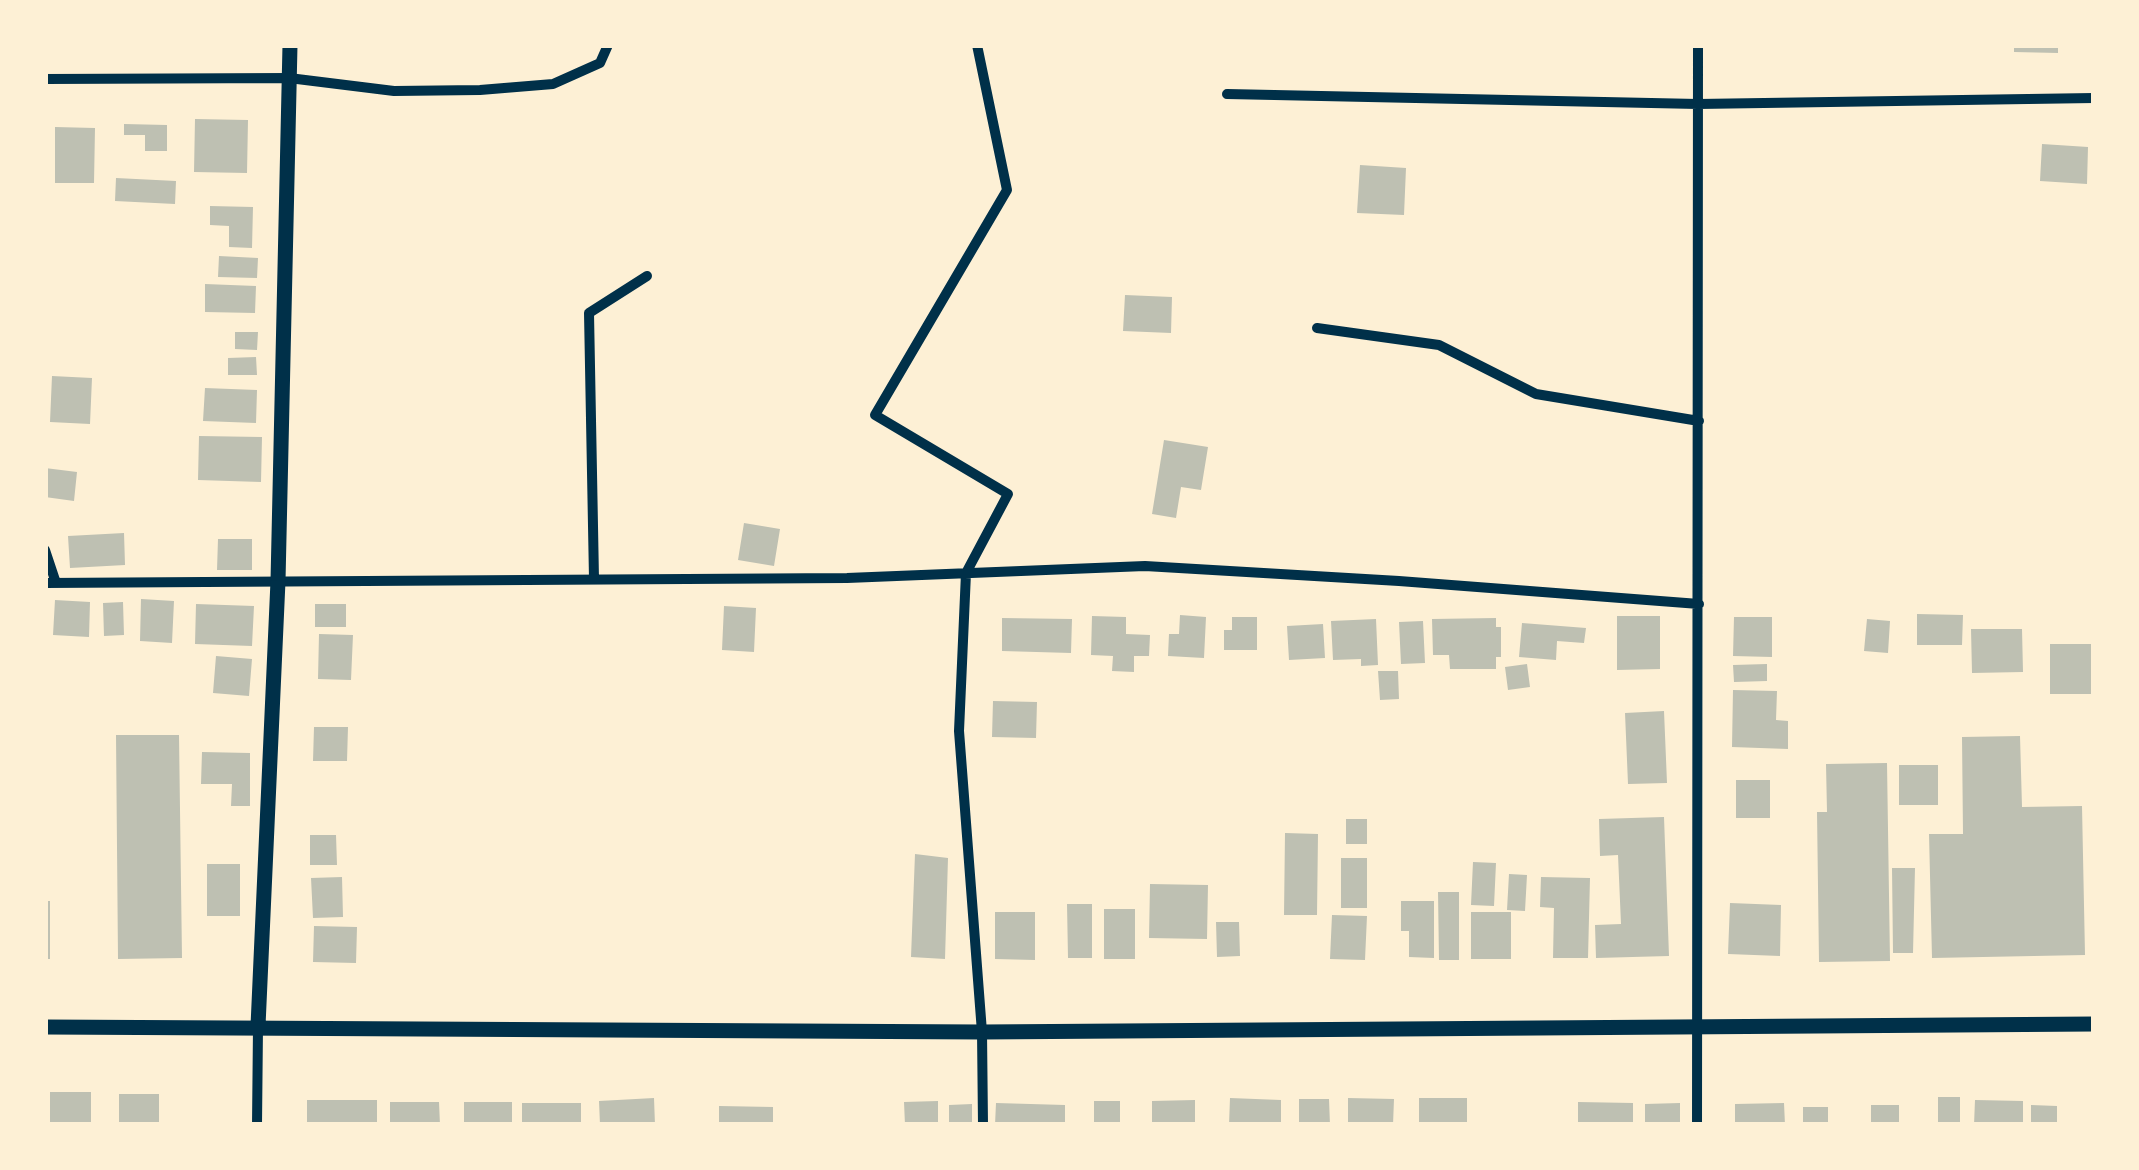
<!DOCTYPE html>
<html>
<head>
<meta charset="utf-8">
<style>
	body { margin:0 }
	#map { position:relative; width:2139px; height:1170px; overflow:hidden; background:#fdf0d5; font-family:"IBM Plex Serif",serif }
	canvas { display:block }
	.frame { position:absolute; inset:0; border:48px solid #fdf0d5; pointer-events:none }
</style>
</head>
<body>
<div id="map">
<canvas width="2139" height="1170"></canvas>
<div class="frame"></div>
</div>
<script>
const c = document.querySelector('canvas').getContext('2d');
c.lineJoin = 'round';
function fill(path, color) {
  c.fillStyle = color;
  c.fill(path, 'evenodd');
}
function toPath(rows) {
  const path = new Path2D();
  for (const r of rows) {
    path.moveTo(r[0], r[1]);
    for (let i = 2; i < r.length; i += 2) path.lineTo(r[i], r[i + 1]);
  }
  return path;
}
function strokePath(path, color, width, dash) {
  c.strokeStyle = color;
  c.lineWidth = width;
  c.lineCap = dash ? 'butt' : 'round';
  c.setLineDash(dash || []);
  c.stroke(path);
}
const building = toPath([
	[2014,45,2058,45,2058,53,2014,52],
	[195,119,248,120,247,173,194,172],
	[124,124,167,125,167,151,145,151,145,135,124,135],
	[55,127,95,128,94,183,55,183],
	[2042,144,2088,147,2087,184,2040,181],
	[1360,165,1406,168,1404,215,1357,213],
	[116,178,176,181,175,204,115,201],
	[210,206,253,207,252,248,229,247,229,226,210,225],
	[219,256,258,258,257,278,218,277],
	[205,284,256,286,255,313,205,312],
	[1125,295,1172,297,1171,333,1123,331],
	[235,332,258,332,257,350,235,349],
	[256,357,257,375,228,375,228,358],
	[52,376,92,378,90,424,50,422],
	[205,388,257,390,256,423,203,421],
	[199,436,262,437,261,482,198,480],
	[1164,440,1208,447,1201,490,1181,487,1176,518,1152,514],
	[45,468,77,472,74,501,45,497],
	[744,523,780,529,774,566,738,560],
	[124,533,125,565,70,568,68,536],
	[218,539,252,539,252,570,217,570],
	[141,599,174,601,172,643,140,641],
	[55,600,90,602,89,637,53,635],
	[123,602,124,635,104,636,103,603],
	[196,604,254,606,252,646,195,644],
	[315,604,346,604,346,627,315,627],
	[724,606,756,608,754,652,722,650],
	[1917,614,1963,615,1962,645,1917,645],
	[1180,615,1206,617,1204,658,1168,656,1169,634,1179,634],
	[1092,616,1126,617,1126,634,1150,635,1149,656,1134,656,1134,672,1112,671,1113,656,1091,655],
	[1617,616,1660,616,1660,669,1617,670],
	[1232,617,1257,617,1257,650,1224,650,1224,630,1232,630],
	[1734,617,1772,617,1772,657,1733,656],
	[1002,618,1072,619,1071,653,1002,651],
	[1496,618,1496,627,1501,627,1501,657,1496,657,1496,669,1450,669,1449,655,1433,655,1432,619],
	[1376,619,1378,665,1361,666,1361,659,1333,660,1331,621],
	[1867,619,1890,621,1888,653,1864,651],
	[1423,621,1425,663,1401,664,1399,622],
	[1522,623,1586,628,1584,643,1557,641,1556,660,1519,657],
	[1323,624,1325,658,1289,660,1287,626],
	[1971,629,2022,629,2023,672,1972,673],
	[319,634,353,635,351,680,318,679],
	[2050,644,2093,644,2093,694,2050,694],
	[216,656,252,659,249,696,213,693],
	[1527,664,1530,687,1508,690,1505,667],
	[1767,664,1767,681,1734,682,1733,665],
	[1378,671,1398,671,1399,699,1380,700],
	[1733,690,1777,691,1776,720,1788,721,1788,749,1732,747],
	[993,701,1037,702,1036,738,992,737],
	[1664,711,1667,783,1628,784,1625,713],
	[314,727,348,727,347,761,313,761],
	[116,735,179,735,182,958,118,959],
	[2020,736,2022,807,2082,806,2085,955,1932,958,1929,834,1963,834,1962,737],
	[202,752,250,753,250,806,231,806,232,784,201,784],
	[1887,763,1890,961,1819,962,1817,812,1827,812,1826,764],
	[1899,765,1938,765,1938,805,1899,805],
	[1736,780,1770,780,1770,818,1736,818],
	[1664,817,1669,956,1596,958,1595,925,1621,924,1618,855,1600,856,1599,819],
	[1346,819,1367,819,1367,844,1346,844],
	[1285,833,1318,834,1317,915,1284,915],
	[310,835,336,835,337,865,310,865],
	[915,854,948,858,945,959,911,957],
	[1341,858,1367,858,1367,908,1341,908],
	[1473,862,1496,863,1494,906,1471,905],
	[207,864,240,864,240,916,207,916],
	[1892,868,1915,868,1913,953,1893,953],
	[1509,874,1527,875,1525,911,1507,910],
	[342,877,343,917,313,918,311,878],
	[1541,877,1590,878,1588,958,1553,958,1554,908,1540,907],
	[1150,884,1208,885,1207,939,1149,938],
	[1438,892,1459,892,1459,960,1439,960],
	[45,901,50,901,50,959,45,959],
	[1401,901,1434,901,1434,958,1409,957,1409,931,1401,931],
	[1730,903,1781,905,1780,956,1728,954],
	[1067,904,1092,904,1092,958,1068,958],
	[1104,909,1135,909,1135,959,1104,959],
	[995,912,1035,912,1035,960,995,959],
	[1471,912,1511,912,1511,959,1471,959],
	[1332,915,1367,916,1365,960,1330,959],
	[1216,922,1239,922,1240,956,1217,957],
	[314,926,357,927,356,963,313,962],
	[50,1092,91,1092,91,1125,50,1125],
	[119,1094,159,1094,159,1125,119,1125],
	[1938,1097,1960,1097,1960,1122,1938,1122],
	[654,1098,655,1125,600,1125,599,1101],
	[1230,1098,1281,1100,1281,1125,1229,1125],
	[1348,1098,1394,1099,1393,1125,1348,1123],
	[1419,1098,1467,1098,1467,1125,1419,1125],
	[1299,1099,1329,1099,1330,1125,1299,1125],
	[307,1100,377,1100,377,1125,307,1125],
	[1195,1100,1195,1125,1152,1125,1152,1101],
	[1975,1100,2023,1101,2023,1125,1974,1125],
	[938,1101,938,1125,905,1125,904,1102],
	[1094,1101,1120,1101,1120,1125,1094,1125],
	[390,1102,439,1102,440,1125,390,1125],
	[464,1102,512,1102,512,1125,464,1125],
	[1578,1102,1633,1103,1633,1125,1578,1125],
	[522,1103,581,1103,581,1125,522,1125],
	[996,1103,1065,1105,1065,1125,995,1125],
	[1680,1103,1680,1125,1645,1125,1645,1104],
	[1784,1103,1785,1125,1735,1125,1735,1104],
	[972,1104,972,1125,949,1125,949,1105],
	[1871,1105,1899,1105,1899,1125,1871,1125],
	[2031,1105,2057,1106,2057,1125,2031,1125],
	[719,1106,773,1107,773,1125,719,1125],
	[1803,1107,1828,1107,1828,1125,1803,1125]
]);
const minor = toPath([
	[977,45,1007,190,875,415,1008,494,966,573,959,731,982,1032,983,1125],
	[45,79,289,78,394,91,480,90,553,84,600,63,608,45],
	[1227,94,1698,104,2094,98],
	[1317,328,1439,345,1536,394,1699,421],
	[45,550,56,583],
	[594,579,589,313,647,276],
	[45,583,847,578,1145,566,1399,581,1699,604],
	[257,1125,258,1027],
	[1697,1125,1698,45]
]);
const secondary = toPath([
	[258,1026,278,581,290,45],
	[45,1027,982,1032,2094,1024]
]);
fill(building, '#bec0b2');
strokePath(minor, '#003049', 10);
strokePath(secondary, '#003049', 15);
</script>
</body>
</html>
